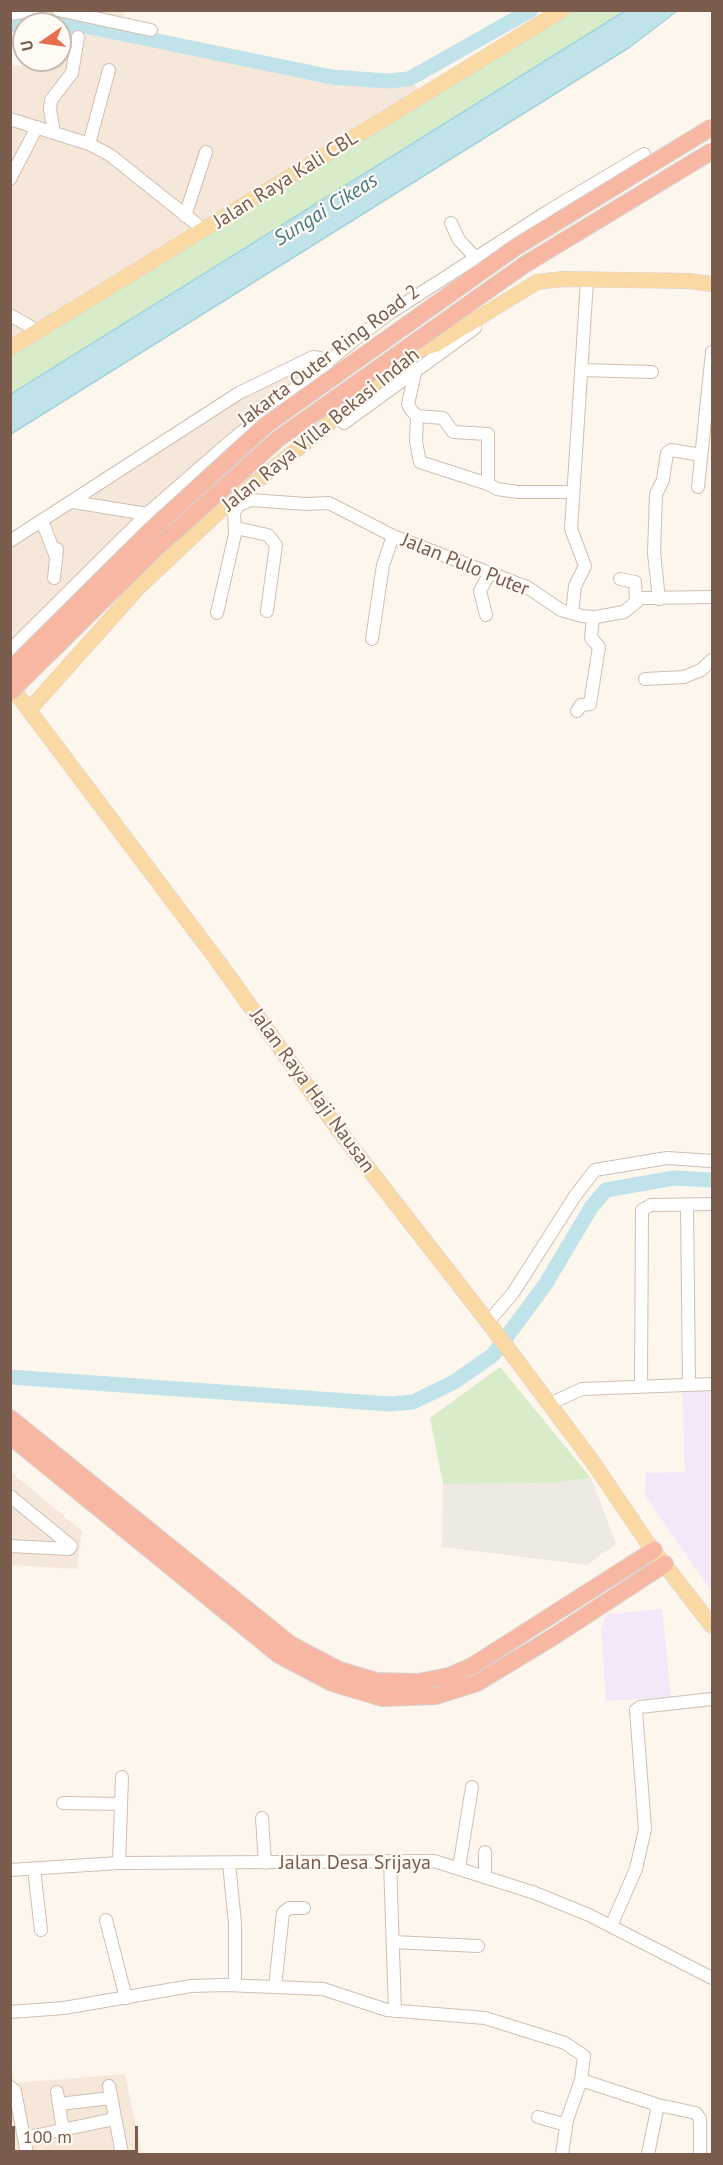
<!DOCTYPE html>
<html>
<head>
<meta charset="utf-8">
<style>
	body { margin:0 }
	#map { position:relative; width:723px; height:2165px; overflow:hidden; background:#fdf6ec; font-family:"PT Sans",sans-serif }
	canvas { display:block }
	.frame { position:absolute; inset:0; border:12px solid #7a5c4d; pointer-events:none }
	.north { position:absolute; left:12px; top:12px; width:60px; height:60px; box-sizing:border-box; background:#fffaf3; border:2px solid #cabbb1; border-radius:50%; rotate:257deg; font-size:16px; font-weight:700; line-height:24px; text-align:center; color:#7a5c4d }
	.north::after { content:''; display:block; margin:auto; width:21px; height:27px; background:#e76f51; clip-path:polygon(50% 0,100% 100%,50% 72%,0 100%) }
	.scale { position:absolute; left:12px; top:2126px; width:126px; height:27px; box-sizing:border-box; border:3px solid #7a5c4d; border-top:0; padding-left:8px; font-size:18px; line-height:21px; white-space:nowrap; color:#7a5c4d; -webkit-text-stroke:4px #fffaf3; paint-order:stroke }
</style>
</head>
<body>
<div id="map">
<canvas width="723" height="2165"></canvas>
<div class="frame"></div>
<div class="north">U</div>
<div class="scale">100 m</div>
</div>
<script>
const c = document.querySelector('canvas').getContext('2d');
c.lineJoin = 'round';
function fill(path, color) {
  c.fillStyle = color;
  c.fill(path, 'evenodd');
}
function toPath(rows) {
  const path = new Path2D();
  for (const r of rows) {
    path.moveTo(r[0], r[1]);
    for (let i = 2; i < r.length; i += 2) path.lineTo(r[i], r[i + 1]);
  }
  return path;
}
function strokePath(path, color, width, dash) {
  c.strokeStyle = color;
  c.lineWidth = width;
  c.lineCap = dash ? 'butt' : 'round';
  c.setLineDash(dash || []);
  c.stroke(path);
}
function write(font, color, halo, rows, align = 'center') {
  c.font = font + ' "PT Sans",sans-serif';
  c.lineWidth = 4.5;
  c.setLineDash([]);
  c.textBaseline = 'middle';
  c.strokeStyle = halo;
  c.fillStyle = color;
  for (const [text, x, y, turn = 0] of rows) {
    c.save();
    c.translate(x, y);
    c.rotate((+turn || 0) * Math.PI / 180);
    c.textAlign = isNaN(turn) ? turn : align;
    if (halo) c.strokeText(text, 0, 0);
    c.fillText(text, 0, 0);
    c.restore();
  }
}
const residential = toPath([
	[11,11,124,11,120,35,319,74,389,83,412,81,423,96,11,349,10,64,37,69,41,60,60,60,60,24,24,24,24,31,11,31],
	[313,357,324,363,248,427,11,650,11,541,239,393],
	[10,1471,82,1531,77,1569,11,1565],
	[10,2063,15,2083,125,2074,142,2154,11,2154]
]);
const industrial = toPath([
	[591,1478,616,1544,587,1565,442,1547,443,1484,553,1483]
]);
const education = toPath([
	[712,1388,712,1592,645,1496,646,1473,685,1472,682,1390],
	[662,1609,671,1697,606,1701,601,1629,607,1614]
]);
const green = toPath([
	[571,11,625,11,131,321,11,393,11,348],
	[500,1367,591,1478,553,1483,443,1484,430,1418]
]);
const water = toPath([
	[625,11,677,11,630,47,11,434,11,394,625,11]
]);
const river = toPath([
	[60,24,90,27,332,77,386,81,409,79,531,10],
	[10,25,35,22,55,24],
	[10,1377,390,1404,413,1402,454,1382,493,1355,545,1285,592,1206,606,1190,674,1178,712,1180]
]);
const minor = toPath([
	[58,10,151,30],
	[10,14,35,10],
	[10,119,89,144,110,155,204,230],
	[54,132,50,110,51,100,72,73,78,37],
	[89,144,109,70],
	[10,179,37,127],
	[185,216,206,152],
	[451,223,459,240,475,257],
	[10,315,38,331],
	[416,369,408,404,411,410,417,416,443,418,453,432,488,434,488,484,497,489,518,492,573,492],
	[581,370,652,372],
	[314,381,344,423,475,328],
	[417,416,416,442,420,462,488,484],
	[698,487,712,352],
	[73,502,147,514],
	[42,521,56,557],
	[236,528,268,535,276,545,267,611],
	[10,541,239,393,313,357,320,358,329,370],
	[54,578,57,549],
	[620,579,635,582,636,600],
	[659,599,654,553,656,494,663,480,667,453,671,450,701,455],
	[217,613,235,534,234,512,239,505,251,500,306,504,329,503,393,536,527,587,561,610,582,616,596,617,624,612,641,598,712,597],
	[572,613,575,586,585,566,571,529,587,281],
	[486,615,480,591,489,574],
	[372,639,383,565,393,536],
	[10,650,147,514,226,445,353,341,390,313,550,210,644,154],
	[645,679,684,677,701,670,712,660],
	[577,711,581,705,590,704,599,647,591,638,593,617],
	[687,1205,689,1385],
	[488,1322,513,1293,575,1196,595,1170,667,1158,712,1161],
	[641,1385,642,1210,651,1205,712,1204],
	[549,1404,582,1389,712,1384],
	[10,1496,71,1546,69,1549,10,1546],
	[63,1803,121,1804],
	[262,1818,265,1863],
	[390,1861,395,2011],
	[119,1863,122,1777],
	[229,1863,235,1923,235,1985],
	[459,1868,472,1787],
	[34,1869,41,1930],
	[10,1870,119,1863,434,1861,535,1893,589,1915,712,1978],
	[485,1877,485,1852],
	[106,1920,126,1998],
	[611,1926,636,1869,645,1829,636,1710,640,1707,712,1699],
	[393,1942,478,1946],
	[275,1986,283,1913,289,1908,304,1908],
	[10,2012,64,2008,191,1986,225,1985,323,1989,387,2010,485,2018,565,2043,584,2056,581,2080,567,2120,562,2154],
	[581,2080,658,2105,696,2113,700,2119,700,2154],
	[109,2086,122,2154],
	[10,2087,15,2091,27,2154],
	[57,2092,63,2130],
	[59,2104,111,2098],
	[538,2117,566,2125],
	[24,2138,114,2119],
	[648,2154,658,2105]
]);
const major = toPath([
	[10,348,562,10],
	[10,685,220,964,340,1132,488,1322,592,1461,647,1542,712,1626],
	[30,709,138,588,223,508,325,427,384,374,422,348,436,344,537,282,563,279,688,281,712,284]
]);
const highway = toPath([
	[10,1418,290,1644,339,1670,376,1681,418,1682,449,1676,472,1666,654,1550],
	[10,1436,279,1655,332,1683,382,1698,436,1696,477,1683,553,1637,665,1564]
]);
const highwayBridge = toPath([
	[10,670,149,532,266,425,516,247,712,127],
	[10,692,154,550,278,439,524,265,712,151]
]);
const streetNames = [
	["Jalan Raya Kali CBL",286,180,-32],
	["Jakarta Outer Ring Road 2",329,356,-37],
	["Jalan Raya Villa Bekasi Indah",321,430,-39],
	["Jalan Pulo Puter",465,565,22],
	["Jalan Raya Haji Nausan",312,1091,54],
	["Jalan Desa Srijaya",355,1863]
];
const waterNames = [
	["Sungai Cikeas",326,210,-32]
];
fill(residential, '#f5e8da');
fill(industrial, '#efe9e4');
fill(education, '#f3e8fa');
fill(green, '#d8ecc9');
fill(water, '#bfe3e8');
strokePath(water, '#a5d3da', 1.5);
strokePath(river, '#bfe3e8', 15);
strokePath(minor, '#d1beb0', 14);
strokePath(major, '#dad1cd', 16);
strokePath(highway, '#dad1cd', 18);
strokePath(minor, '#fff', 12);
strokePath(major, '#fbd9a5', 15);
strokePath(highway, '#f7b7a3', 16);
strokePath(highwayBridge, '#dad1cd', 18, []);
strokePath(highwayBridge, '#f7b7a3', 16);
write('20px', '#7a5c4d', '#fffaf3', streetNames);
write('italic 21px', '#437c86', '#fffaf3', waterNames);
</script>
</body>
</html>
